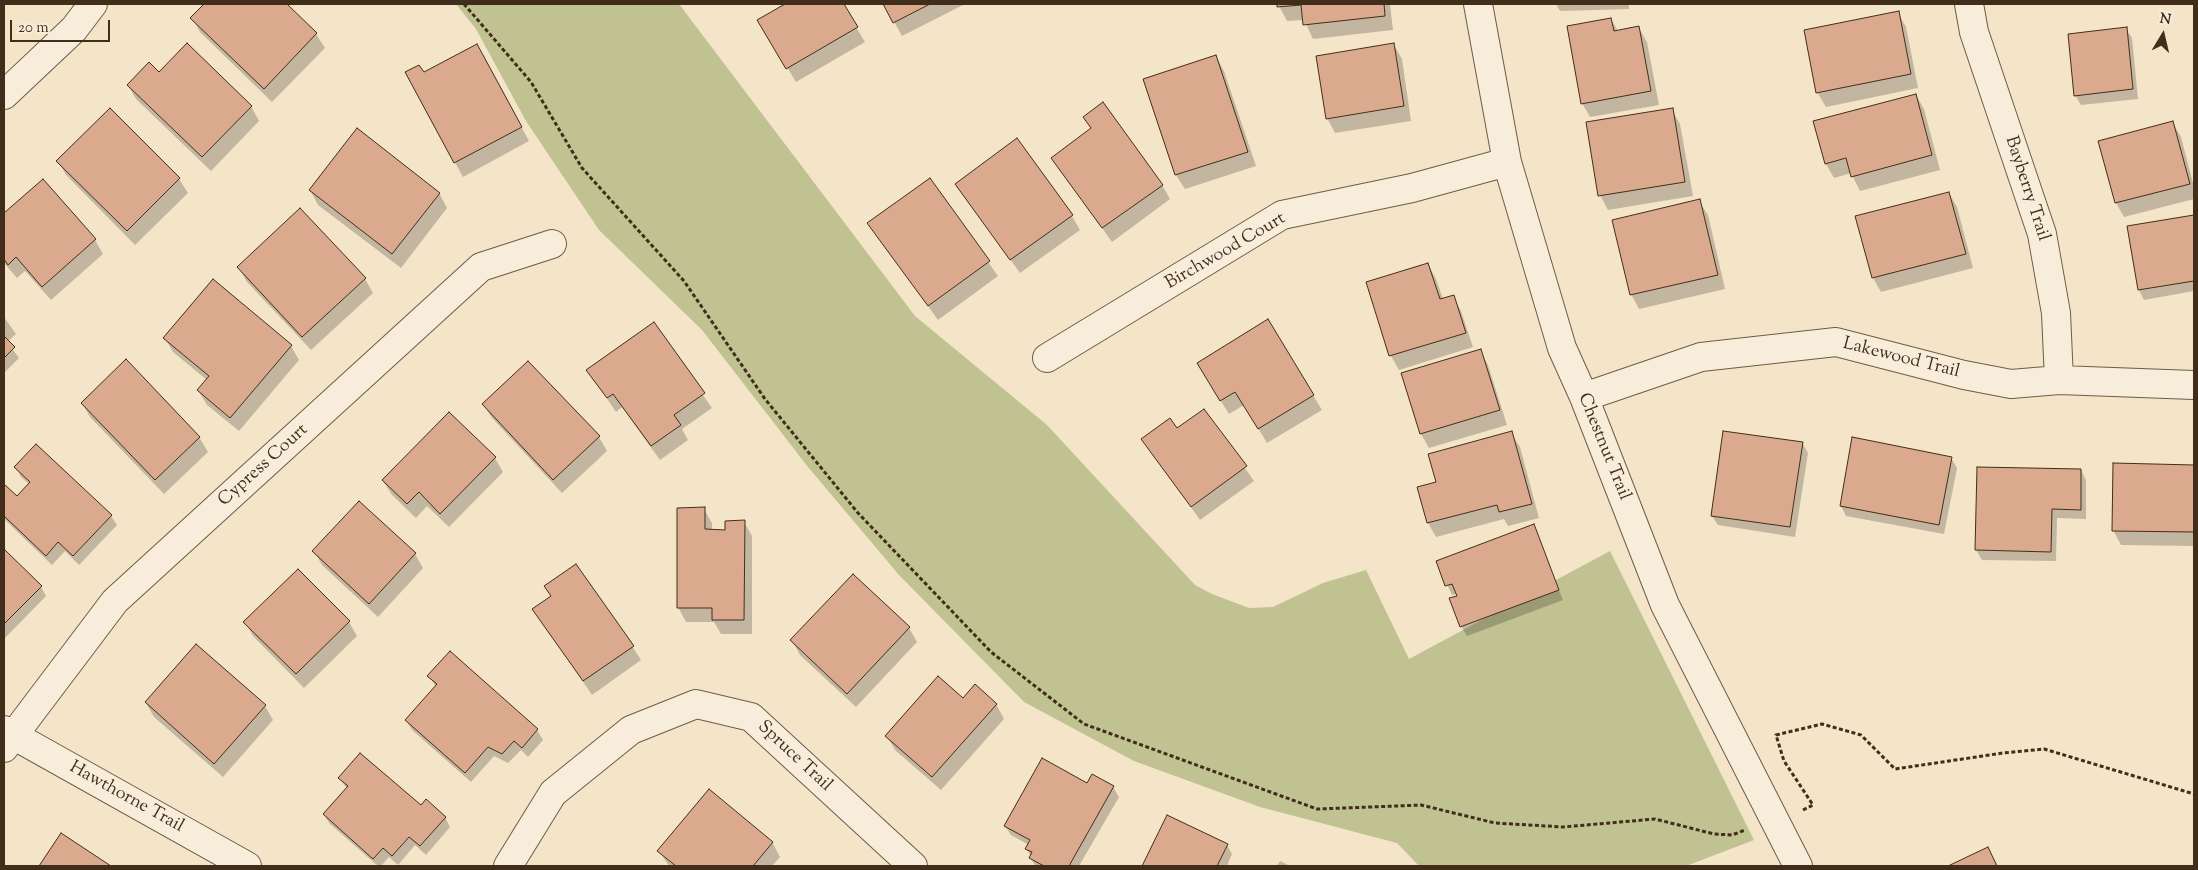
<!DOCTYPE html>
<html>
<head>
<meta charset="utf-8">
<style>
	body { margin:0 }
	#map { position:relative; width:2198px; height:870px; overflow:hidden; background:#f4e4c8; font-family:"Sorts Mill Goudy",serif }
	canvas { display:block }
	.frame { position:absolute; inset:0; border:5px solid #412e1a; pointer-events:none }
	.north { position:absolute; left:2138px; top:10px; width:50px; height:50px; -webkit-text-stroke:4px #f8eddb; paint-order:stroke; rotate:9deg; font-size:14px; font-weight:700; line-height:20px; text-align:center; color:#412e1a }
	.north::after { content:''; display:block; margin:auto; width:18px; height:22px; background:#412e1a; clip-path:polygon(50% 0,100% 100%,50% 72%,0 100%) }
	.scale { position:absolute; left:10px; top:20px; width:100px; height:22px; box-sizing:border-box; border:2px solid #412e1a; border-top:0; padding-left:6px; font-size:15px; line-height:18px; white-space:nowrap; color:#412e1a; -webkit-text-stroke:4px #f8eddb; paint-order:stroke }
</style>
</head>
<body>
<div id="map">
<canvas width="2198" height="870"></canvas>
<div class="frame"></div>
<div class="north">N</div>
<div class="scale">20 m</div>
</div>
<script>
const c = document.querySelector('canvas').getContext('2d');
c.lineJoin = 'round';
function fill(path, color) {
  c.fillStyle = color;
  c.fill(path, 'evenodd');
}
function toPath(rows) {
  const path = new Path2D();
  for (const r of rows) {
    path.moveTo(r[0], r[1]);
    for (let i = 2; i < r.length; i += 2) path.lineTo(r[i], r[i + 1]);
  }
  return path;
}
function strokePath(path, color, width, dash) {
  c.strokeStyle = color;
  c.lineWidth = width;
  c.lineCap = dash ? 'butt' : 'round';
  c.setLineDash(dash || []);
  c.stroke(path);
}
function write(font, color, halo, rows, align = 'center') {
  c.font = font + ' "Sorts Mill Goudy",serif';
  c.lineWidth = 5;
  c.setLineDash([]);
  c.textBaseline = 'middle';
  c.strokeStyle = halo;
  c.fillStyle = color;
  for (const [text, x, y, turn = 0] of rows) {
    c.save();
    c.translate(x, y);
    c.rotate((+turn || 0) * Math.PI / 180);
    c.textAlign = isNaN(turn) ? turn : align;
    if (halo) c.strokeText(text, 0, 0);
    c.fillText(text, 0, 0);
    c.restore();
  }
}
const green = toPath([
	[456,4,679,4,915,316,1047,425,1195,585,1212,594,1249,608,1273,607,1323,583,1366,570,1409,659,1610,551,1754,840,1686,866,1419,866,1397,843,1260,807,1134,761,1024,702,899,575,808,467,702,330,599,230,526,121,476,29]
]);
const shadow = toPath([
	[205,4,285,4,316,34,325,48,272,102,200,32,192,18],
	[788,4,842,4,865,42,796,82,759,21],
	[884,4,965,4,902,36],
	[1278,4,1390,4,1393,30,1313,39,1304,20,1287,21],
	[1556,4,1629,4,1629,9,1560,11],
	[1898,13,1906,27,1918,88,1826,107,1817,92],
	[1611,19,1618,31,1639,28,1647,42,1659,105,1590,117,1582,103],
	[2126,29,2132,38,2138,99,2081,105,2075,95],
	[1394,45,1402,59,1411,121,1335,133,1327,118],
	[1216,56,1224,71,1256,166,1185,189,1176,175,1145,80],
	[485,60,529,141,463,177,406,73,423,74],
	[128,85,251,106,259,121,211,171,136,99],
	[1916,95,1924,109,1940,170,1860,191,1851,173,1834,178,1826,164],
	[110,110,179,179,188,193,135,245,66,175,58,161],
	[1672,110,1680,124,1693,196,1608,210,1600,195],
	[2173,123,2181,137,2194,187,2194,199,2124,217,2116,203,2100,142],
	[1052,158,1162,185,1170,199,1112,242],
	[930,180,998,276,938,320,869,223],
	[43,181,95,240,103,254,51,300,25,271,17,278,4,263,4,215],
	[957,184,1072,216,1080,230,1020,273],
	[310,190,439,193,447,208,401,268,318,205],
	[1949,193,1957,207,1973,268,1881,292,1873,278,1857,217],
	[1699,201,1708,215,1725,289,1639,309,1631,294],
	[2194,216,2194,291,2144,300,2139,290],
	[1428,264,1436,279,1443,299,1453,296,1461,311,1473,347,1399,370,1391,356,1368,283],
	[239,268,365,279,373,293,311,350,247,282],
	[4,317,16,334,7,342,19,358,4,373],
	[1267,321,1322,410,1267,443,1244,405,1229,414,1206,377],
	[653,324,712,408,682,429,688,440,660,460,622,407,616,412,588,370],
	[165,338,291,346,299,360,239,431,207,405,198,390,207,380,173,352],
	[1480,350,1488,365,1507,425,1429,448,1421,434,1403,374],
	[82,403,199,437,208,452,164,494,90,417],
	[483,404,599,437,607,451,562,493,492,418],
	[1204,410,1254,481,1200,520,1143,439,1177,430],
	[1511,433,1520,447,1539,518,1508,526,1504,519,1436,537,1428,523,1419,488,1437,483],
	[1802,443,1808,453,1795,537,1718,525,1712,516],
	[36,446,111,516,117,525,79,565,65,551,52,565,4,519,4,485,17,498,30,485,21,477,16,467],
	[495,458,503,472,449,527,427,506,416,518,392,495,383,481],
	[1951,458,1957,468,1944,534,1846,516,1841,506],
	[2114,464,2194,466,2194,546,2121,545,2113,530],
	[2081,470,2086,480,2086,519,2057,518,2056,561,1982,560,1976,550],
	[704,509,712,523,712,531,726,531,744,522,752,536,752,634,721,634,714,622,686,622,678,607],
	[1533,526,1563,600,1467,636,1461,626,1457,594,1452,595,1437,562],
	[4,550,41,587,46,596,4,639],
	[314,551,415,554,423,568,378,617,322,565],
	[298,571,349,622,357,636,304,688,253,636,245,622],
	[853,576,909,628,917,642,856,707,800,655,792,640],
	[534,609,632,646,641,660,592,695],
	[450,652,537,730,543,740,528,757,521,750,508,763,494,756,471,782,412,730,406,720,436,687,429,676],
	[963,699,996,704,1004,719,941,790,895,750,887,736],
	[146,703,265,706,273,720,223,777,154,717],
	[340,778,445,817,450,827,426,855,415,845,398,865,389,857,381,866,378,866,330,824,324,815,347,789],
	[1088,785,1113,787,1119,797,1079,866,1035,866,1027,849,1029,845,1011,835,1005,826],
	[1168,817,1227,845,1232,854,1227,866,1144,866],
	[61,835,108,866,41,866],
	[772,842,780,857,772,866,669,866,659,851],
	[1988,849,1998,866,1951,866],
	[1280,861,1290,866,1277,866]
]);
const building = toPath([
	[204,4,287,4,317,33,264,89,190,18,204,4],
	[785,4,844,4,858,27,786,69,757,20,785,4],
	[883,4,930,4,893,23,883,4],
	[1277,4,1384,4,1385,16,1303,25,1301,5,1277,7,1277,4],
	[1899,11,1911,74,1816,93,1804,30,1899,11],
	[1611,18,1614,31,1639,26,1651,91,1581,104,1567,26,1611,18],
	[2127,27,2133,89,2074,96,2068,34,2127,27],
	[187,43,252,106,202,157,127,85,149,62,159,72,187,43],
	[1394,43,1404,106,1326,119,1316,56,1394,43],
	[477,44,522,127,454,163,405,72,419,65,424,72,477,44],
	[1216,55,1248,152,1175,175,1143,79,1216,55],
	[1916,94,1932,155,1851,177,1846,158,1825,164,1813,121,1916,94],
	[1103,102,1163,185,1102,228,1051,158,1091,128,1083,117,1103,102],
	[110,108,180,178,127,231,56,161,110,108],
	[1673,108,1685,182,1598,196,1586,122,1673,108],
	[2173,121,2190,184,2115,203,2098,141,2173,121],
	[357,128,440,193,392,254,309,190,357,128],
	[1017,138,1073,215,1010,260,955,184,1017,138],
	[930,178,990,261,928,306,867,223,930,178],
	[43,179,96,239,42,287,16,257,8,265,4,259,4,213,43,179],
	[1949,192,1966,254,1872,278,1855,216,1949,192],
	[1700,199,1718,275,1630,295,1612,220,1700,199],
	[300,208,366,278,302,337,237,267,300,208],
	[2194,215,2194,281,2138,290,2127,226,2194,215],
	[1428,263,1440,299,1454,295,1466,333,1389,356,1366,282,1428,263],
	[213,279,292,345,230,418,197,390,209,376,163,338,213,279],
	[1268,319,1314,395,1258,429,1235,392,1220,401,1197,363,1268,319],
	[654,322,705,393,674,415,681,425,651,446,613,394,607,398,586,370,654,322],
	[4,336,15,347,4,358,4,336],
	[1481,349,1500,410,1420,434,1401,373,1481,349],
	[126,359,200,437,155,480,81,403,126,359],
	[528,361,600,436,553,480,482,404,528,361],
	[1204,409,1247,466,1191,507,1141,439,1170,418,1177,428,1204,409],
	[449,412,496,457,440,514,419,492,407,504,382,480,449,412],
	[1512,431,1532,504,1499,512,1497,505,1427,523,1417,487,1436,482,1428,454,1512,431],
	[1723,431,1803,442,1790,527,1711,516,1723,431],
	[1852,437,1952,457,1939,525,1840,506,1852,437],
	[36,444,112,515,73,556,58,542,46,556,4,516,4,484,17,496,30,482,14,467,36,444],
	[2113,463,2194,465,2194,532,2112,531,2113,463],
	[1977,467,2081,469,2081,510,2052,509,2051,552,1975,550,1977,467],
	[359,501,416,553,369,604,312,551,359,501],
	[705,507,705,529,725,530,725,521,745,520,744,620,712,620,712,608,677,608,677,508,705,507],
	[1534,524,1559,590,1460,627,1449,598,1457,596,1452,584,1445,586,1436,561,1534,524],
	[4,549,42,586,4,624,4,549],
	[576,564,634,646,583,681,532,609,551,596,544,586,576,564],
	[298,569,350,621,296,674,243,622,298,569],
	[853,574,910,627,847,694,790,640,853,574],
	[196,644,266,705,214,764,145,702,196,644],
	[450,651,538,729,522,748,514,741,502,754,488,747,465,773,405,720,437,684,427,676,450,651],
	[938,676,963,698,975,684,997,704,932,777,885,736,938,676],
	[360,753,421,805,426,799,446,817,420,846,409,837,392,856,383,848,373,859,323,814,348,786,338,778,360,753],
	[1042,758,1087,783,1092,774,1114,786,1069,866,1044,866,1029,858,1032,852,1025,849,1030,840,1004,826,1042,758],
	[709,789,773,842,753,866,676,866,657,851,709,789],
	[1167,815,1228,844,1217,866,1142,866,1167,815],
	[61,833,111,866,39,866,61,833],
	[1988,847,1997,866,1948,866,1988,847]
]);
const path = toPath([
	[464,4,531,82,582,168,684,281,765,399,858,513,991,652,1084,724,1317,809,1421,805,1495,823,1563,827,1655,819,1714,834,1732,835,1745,830],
	[1803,810,1813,805,1784,761,1776,735,1822,724,1861,735,1895,769,2003,753,2044,749,2194,794]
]);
const minor = toPath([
	[1478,4,1507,162,1562,348,1584,397,1665,605,1798,866],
	[1969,4,1974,32,2042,234,2056,313,2059,380],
	[4,95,74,29,93,4],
	[1047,358,1282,215,1412,188,1507,162],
	[1584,397,1701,357,1836,342,1964,375,2011,384,2059,380,2194,385],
	[4,730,247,866],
	[4,748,115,601,481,267,552,244],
	[508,866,553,793,631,730,696,704,751,717,913,866]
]);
const streetNames = [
	["Bayberry Trail",2026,189,72],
	["Birchwood Court",1226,252,-30],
	["Lakewood Trail",1901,359,14],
	["Chestnut Trail",1603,447,68],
	["Cypress Court",264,466,-42],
	["Spruce Trail",794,757,43],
	["Hawthorne Trail",126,798,29]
];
fill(green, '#c1c292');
fill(shadow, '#0003');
fill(building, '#dba98d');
strokePath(building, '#412e1a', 1);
strokePath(minor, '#6e5c46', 30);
strokePath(path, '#412e1a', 3, [4, 2.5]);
strokePath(minor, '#f8eddb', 28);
write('18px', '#412e1a', '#f8eddb', streetNames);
</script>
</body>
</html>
